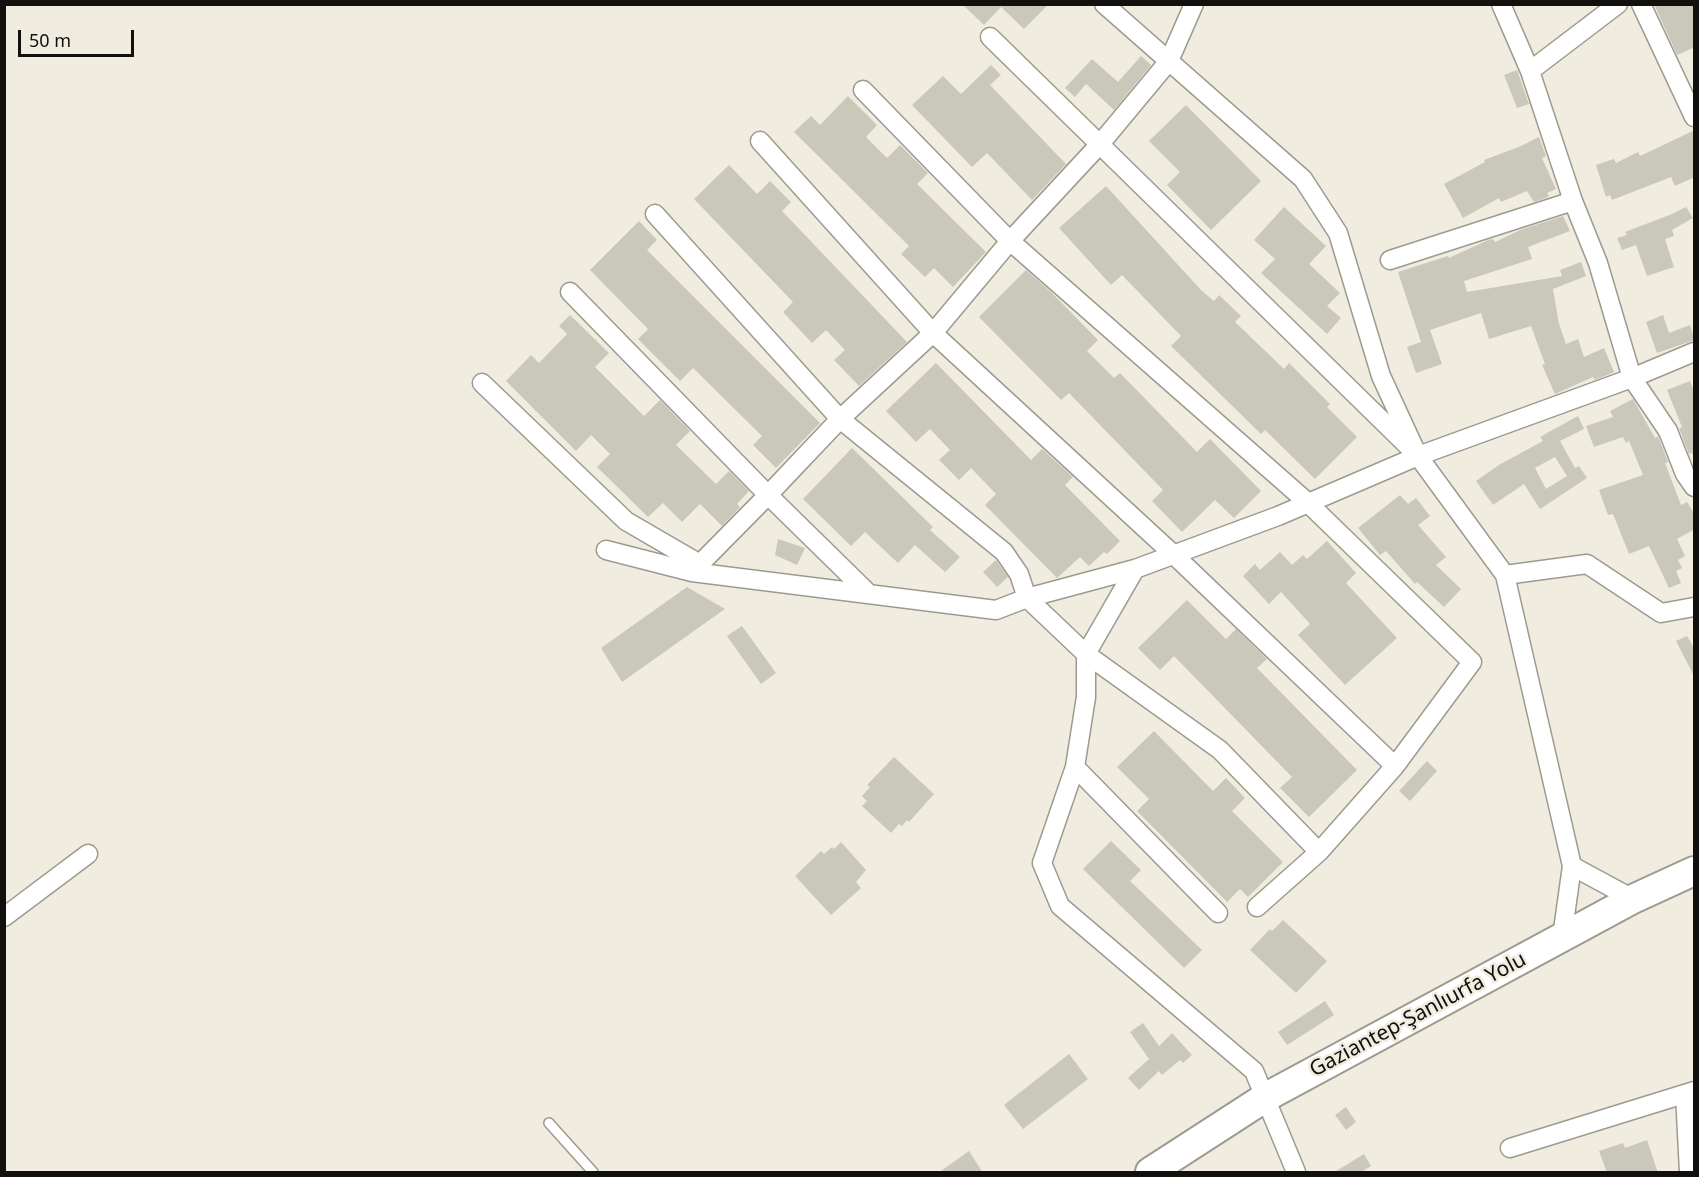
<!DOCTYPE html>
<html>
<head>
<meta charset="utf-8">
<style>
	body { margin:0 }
	#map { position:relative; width:1699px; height:1177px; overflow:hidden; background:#f0ede0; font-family:"Noto Sans",sans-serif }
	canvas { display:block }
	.frame { position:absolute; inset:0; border:6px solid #12100c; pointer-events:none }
	.scale { position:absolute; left:18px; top:30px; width:116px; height:27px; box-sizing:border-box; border:3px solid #12100c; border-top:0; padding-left:8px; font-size:18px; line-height:21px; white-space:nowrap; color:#12100c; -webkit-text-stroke:4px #f0ede0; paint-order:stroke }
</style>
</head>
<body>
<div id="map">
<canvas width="1699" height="1177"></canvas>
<div class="frame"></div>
<div class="scale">50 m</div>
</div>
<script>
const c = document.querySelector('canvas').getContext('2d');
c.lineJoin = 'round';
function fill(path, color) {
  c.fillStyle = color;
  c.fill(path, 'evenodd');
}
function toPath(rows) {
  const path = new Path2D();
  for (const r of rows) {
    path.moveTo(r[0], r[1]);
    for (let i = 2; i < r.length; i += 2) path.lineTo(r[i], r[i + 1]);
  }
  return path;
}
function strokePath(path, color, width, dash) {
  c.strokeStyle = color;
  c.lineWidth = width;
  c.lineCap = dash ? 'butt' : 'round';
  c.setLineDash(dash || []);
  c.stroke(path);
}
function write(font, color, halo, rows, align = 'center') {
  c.font = font + ' "Noto Sans",sans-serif';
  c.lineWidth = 5;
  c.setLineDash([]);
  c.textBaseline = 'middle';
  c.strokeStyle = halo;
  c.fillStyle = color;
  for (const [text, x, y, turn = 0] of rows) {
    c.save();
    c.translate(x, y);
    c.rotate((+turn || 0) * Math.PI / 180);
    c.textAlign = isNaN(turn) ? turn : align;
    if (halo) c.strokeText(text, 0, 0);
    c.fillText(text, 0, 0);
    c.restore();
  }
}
const building = toPath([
	[962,4,1049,4,1024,29,1001,7,984,25],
	[1654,4,1695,4,1695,47,1677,55],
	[1141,56,1151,65,1114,110,1086,84,1075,97,1065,88,1092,59,1118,82],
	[991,65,1001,75,990,85,1066,164,1032,200,987,153,972,167,912,105,943,76,961,94],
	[1517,70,1529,104,1517,108,1504,75],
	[848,96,877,125,866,137,887,158,900,145,928,173,917,184,986,252,953,287,934,268,925,277,901,254,909,246,794,132,811,116,820,125],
	[1186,105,1261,181,1211,230,1167,185,1180,172,1149,141],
	[1695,130,1695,177,1675,186,1671,177,1612,200,1610,195,1606,197,1596,165,1614,159,1616,163,1638,152,1640,156],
	[1539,137,1546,156,1542,158,1556,189,1547,193,1549,196,1546,198,1534,202,1527,191,1501,202,1499,198,1463,218,1444,184,1485,162,1484,160,1521,146],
	[729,165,757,194,770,181,791,202,782,211,907,342,859,386,834,360,845,350,826,330,812,343,783,312,793,302,694,199],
	[1106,186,1201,290,1214,301,1219,295,1241,316,1235,322,1284,369,1289,363,1330,404,1327,407,1357,437,1315,479,1265,430,1261,434,1171,346,1181,336,1122,275,1111,285,1059,228],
	[1284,207,1326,246,1309,264,1340,293,1327,306,1341,318,1327,334,1261,273,1275,259,1254,240],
	[1686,207,1693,218,1672,230,1674,236,1665,239,1674,267,1647,276,1636,245,1622,250,1617,238,1627,235,1625,232,1672,214],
	[1563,216,1570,231,1528,247,1532,259,1464,281,1467,292,1562,276,1560,270,1581,262,1586,276,1553,289,1559,324,1566,344,1578,339,1584,357,1604,348,1614,372,1595,380,1593,377,1555,394,1542,365,1545,364,1531,326,1489,339,1481,313,1430,330,1442,364,1416,373,1407,347,1421,342,1398,272,1448,256,1449,258,1488,240,1493,239,1495,242,1520,230],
	[639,221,657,240,647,250,820,423,776,468,753,445,762,436,693,368,680,381,638,339,648,329,590,270],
	[1026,270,1052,293,1098,340,1087,351,1114,378,1120,373,1197,452,1210,439,1261,491,1234,518,1215,500,1182,532,1152,501,1163,490,1069,393,1061,400,979,317],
	[570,315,609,353,595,367,644,416,660,400,690,431,676,445,716,484,729,471,749,491,737,504,740,507,722,526,700,504,682,522,663,503,648,517,597,467,610,454,591,435,576,451,506,381,531,355,539,363,567,334,559,326],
	[1663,315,1669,333,1690,325,1695,340,1657,353,1646,322],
	[936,363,1031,460,1042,449,1073,477,1065,485,1120,541,1107,554,1104,552,1089,566,1080,557,1057,578,985,505,996,494,971,468,959,480,939,460,950,450,930,429,916,442,886,411],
	[1690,381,1695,393,1694,457,1692,453,1689,454,1679,428,1682,427,1667,390],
	[1633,399,1655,438,1658,436,1668,462,1665,463,1681,505,1687,502,1695,515,1695,529,1677,539,1685,556,1678,560,1682,568,1676,571,1681,583,1669,588,1649,546,1629,554,1613,514,1608,515,1599,490,1643,475,1629,441,1626,443,1623,437,1594,447,1586,426,1613,417,1610,411],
	[1578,416,1584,429,1560,441,1575,468,1579,466,1587,478,1540,509,1524,484,1493,505,1476,481,1499,465,1543,441,1540,437],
	[1555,457,1567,476,1546,489,1535,468],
	[852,448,933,527,930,530,960,557,945,572,915,545,898,563,865,532,851,546,803,499],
	[1400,495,1408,504,1416,498,1430,516,1418,525,1446,557,1436,565,1461,589,1444,607,1417,582,1415,584,1386,551,1380,555,1358,528],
	[778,539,805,548,797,565,775,555],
	[1327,541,1356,573,1346,583,1397,638,1345,685,1298,635,1310,624,1281,592,1269,604,1243,576,1255,564,1260,570,1280,552,1292,565,1303,555,1307,559],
	[996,560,1008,577,997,587,983,572],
	[687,587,725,609,622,682,601,648],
	[1187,600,1226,639,1236,629,1267,659,1257,668,1357,770,1309,817,1280,788,1292,777,1174,656,1160,670,1138,648],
	[742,626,776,673,761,684,727,636],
	[1687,636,1695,650,1695,678,1676,641],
	[1154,731,1213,791,1226,778,1245,798,1232,811,1283,862,1248,897,1240,889,1227,902,1137,811,1149,799,1117,767],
	[894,757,934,794,909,822,907,820,902,826,899,824,891,833,862,806,867,801,862,796,870,787,867,785],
	[1427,761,1437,771,1410,801,1399,791],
	[1111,841,1141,870,1130,881,1202,950,1184,968,1083,869],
	[841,842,866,870,856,882,861,888,831,915,795,876,821,851,824,854,832,847,834,849],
	[1283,920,1327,961,1296,993,1250,950,1270,929,1272,931],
	[1325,1001,1334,1015,1287,1045,1278,1032],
	[1143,1023,1159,1046,1172,1033,1192,1055,1183,1063,1180,1060,1162,1075,1159,1071,1139,1090,1128,1078,1149,1059,1130,1032],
	[1069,1054,1088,1079,1023,1129,1004,1105],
	[1346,1107,1356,1122,1346,1130,1335,1115],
	[1647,1140,1658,1173,1607,1173,1599,1151,1623,1143,1625,1148],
	[969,1151,983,1173,938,1173],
	[1364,1154,1371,1166,1360,1173,1333,1173]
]);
const service = toPath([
	[549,1123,593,1172]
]);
const minor = toPath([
	[1104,4,1303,179,1338,233,1381,376,1418,456,1505,575,1572,866,1562,937],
	[1501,4,1530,71,1573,201,1598,263,1632,378,1668,431,1685,474,1694,487],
	[1641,4,1694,117],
	[990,37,1409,447],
	[1530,71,1618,4],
	[863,90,1010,241,1307,502,1472,662,1395,766,1319,852,1257,907],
	[760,141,933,333,1174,555,1395,766],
	[655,214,840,419,1004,552,1019,574,1027,598,1086,654,1220,750,1319,852],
	[1390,260,1573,201],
	[570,292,768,495,869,594],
	[482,383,626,521,700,564],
	[606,550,692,572,996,610,1027,598,1135,569,1278,516,1418,456,1632,378,1694,352],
	[1135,569,1086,654,1086,697,1075,767,1042,863,1060,906,1254,1071,1296,1172],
	[692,572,768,495,840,419,933,333,1010,241,1100,144,1169,61,1194,4],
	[1505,575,1587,564,1661,613,1694,607],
	[1075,767,1218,913],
	[1572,866,1633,899],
	[4,917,88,854],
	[1685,1094,1689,1172],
	[1510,1148,1694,1091]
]);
const primary = toPath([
	[1150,1172,1266,1097,1633,899,1694,871]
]);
const streetNames = [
	["Gaziantep-Şanlıurfa Yolu",1418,1015,-28]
];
fill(building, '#cac7bb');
strokePath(service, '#9d9a8f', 12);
strokePath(minor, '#9d9a8f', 21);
strokePath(primary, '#9d9a8f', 32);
strokePath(service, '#fff', 9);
strokePath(minor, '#fff', 18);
strokePath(primary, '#fff', 28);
write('21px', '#12100c', '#f0ede0', streetNames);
</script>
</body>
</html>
